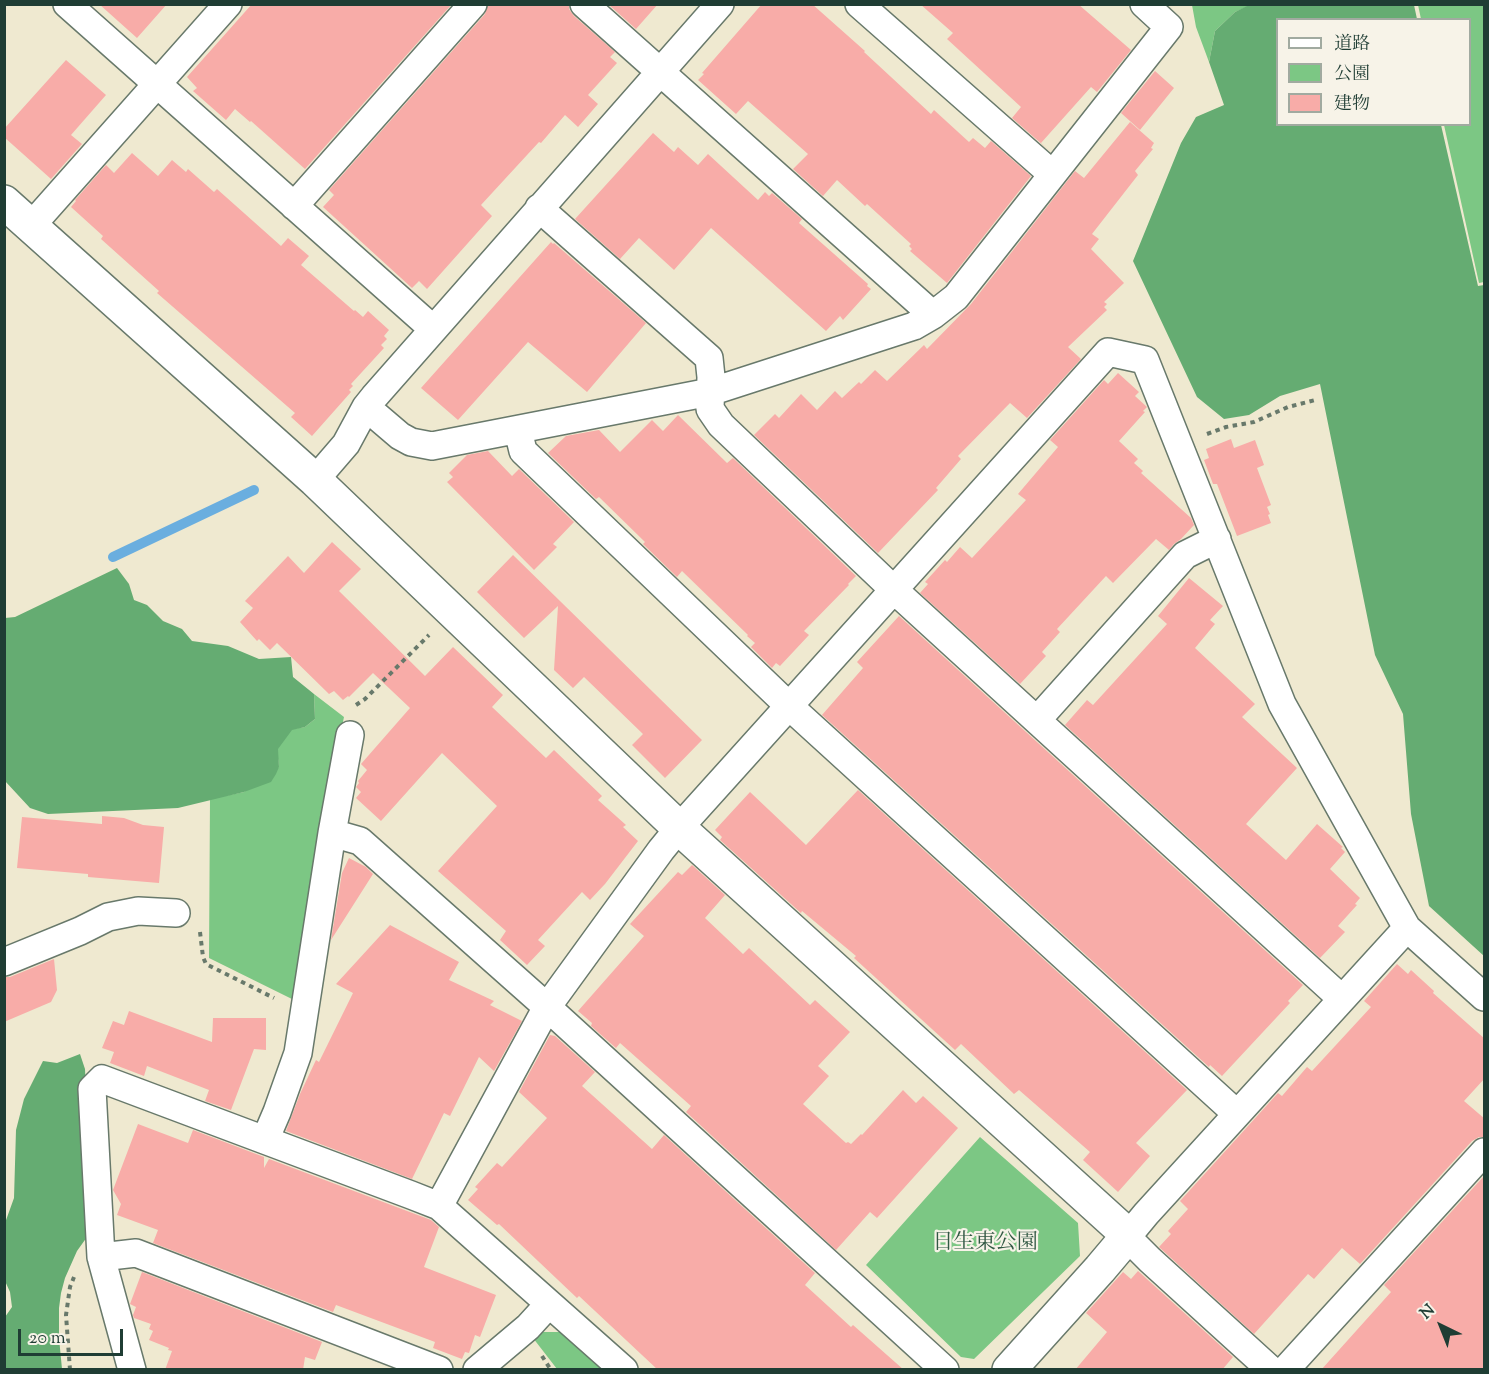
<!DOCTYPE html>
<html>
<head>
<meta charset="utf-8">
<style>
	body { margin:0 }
	#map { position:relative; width:1489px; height:1374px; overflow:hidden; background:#efe9d0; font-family:"Sorts Mill Goudy","Noto Serif JP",serif }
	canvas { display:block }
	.frame { position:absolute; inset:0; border:6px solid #1f3d34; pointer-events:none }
	.legend { position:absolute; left:1276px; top:18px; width:195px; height:108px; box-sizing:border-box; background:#f7f3e8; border:2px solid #a1aaa0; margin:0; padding:8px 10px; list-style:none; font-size:18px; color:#1f3d34 }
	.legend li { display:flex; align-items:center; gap:12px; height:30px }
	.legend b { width:30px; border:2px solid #a1aaa0 }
	.north { position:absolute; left:1411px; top:1296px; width:60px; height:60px; -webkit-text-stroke:4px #f7f3e8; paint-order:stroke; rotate:317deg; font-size:16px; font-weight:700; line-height:24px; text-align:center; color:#1f3d34 }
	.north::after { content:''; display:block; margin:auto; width:21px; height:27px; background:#1f3d34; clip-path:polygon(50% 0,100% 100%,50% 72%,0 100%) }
	.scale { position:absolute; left:18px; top:1329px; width:105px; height:27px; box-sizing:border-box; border:3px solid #1f3d34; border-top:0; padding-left:8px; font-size:18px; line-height:21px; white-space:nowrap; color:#1f3d34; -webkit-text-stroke:4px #f7f3e8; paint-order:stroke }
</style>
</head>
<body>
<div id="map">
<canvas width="1489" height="1374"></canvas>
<div class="frame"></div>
<ul class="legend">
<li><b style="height:8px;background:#fff"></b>道路</li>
<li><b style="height:16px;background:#7cc784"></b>公園</li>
<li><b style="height:16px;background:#f8aca8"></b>建物</li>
</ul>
<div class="north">N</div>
<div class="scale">20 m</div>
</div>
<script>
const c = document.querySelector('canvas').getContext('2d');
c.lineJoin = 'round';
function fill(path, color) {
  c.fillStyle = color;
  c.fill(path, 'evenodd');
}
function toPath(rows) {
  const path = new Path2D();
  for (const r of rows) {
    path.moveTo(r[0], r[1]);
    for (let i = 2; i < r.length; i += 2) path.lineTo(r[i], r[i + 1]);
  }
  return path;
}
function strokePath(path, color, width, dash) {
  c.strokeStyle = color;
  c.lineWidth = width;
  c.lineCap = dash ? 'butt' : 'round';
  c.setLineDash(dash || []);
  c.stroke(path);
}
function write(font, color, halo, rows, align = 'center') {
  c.font = font + ' "Sorts Mill Goudy","Noto Serif JP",serif';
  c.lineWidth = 4.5;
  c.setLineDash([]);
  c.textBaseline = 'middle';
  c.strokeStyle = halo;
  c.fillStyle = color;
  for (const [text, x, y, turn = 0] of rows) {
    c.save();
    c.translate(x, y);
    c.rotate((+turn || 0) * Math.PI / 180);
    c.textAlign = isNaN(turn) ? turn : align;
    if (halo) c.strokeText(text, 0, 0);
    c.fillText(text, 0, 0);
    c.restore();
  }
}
const green = toPath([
	[1192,5,1251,5,1235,12,1215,31,1209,62,1196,27],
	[1418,5,1484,5,1484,282,1479,283,1444,125,1470,124,1470,20,1421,19],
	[314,694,344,717,329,788,298,1002,209,958,210,799,244,792,279,767,277,750,282,739,292,729,305,727,315,719],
	[980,1137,1078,1223,1080,1256,974,1359,961,1357,866,1265],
	[541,1332,563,1332,604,1369,557,1369,533,1338]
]);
const forest = toPath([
	[1251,4,1414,5,1417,19,1278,20,1278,124,1441,125,1478,286,1484,285,1484,956,1429,906,1411,814,1403,714,1375,655,1320,384,1280,396,1249,415,1224,419,1197,397,1133,261,1181,143,1196,117,1224,105,1209,62,1215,31,1235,12],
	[117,568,129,584,134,600,147,605,163,621,182,629,192,641,228,646,259,659,291,657,293,677,314,694,315,719,305,727,292,730,278,749,279,767,276,774,271,782,244,792,178,808,48,814,30,808,5,781,5,618,15,617],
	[80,1054,85,1069,92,1230,77,1251,65,1278,61,1293,59,1308,59,1338,62,1369,5,1369,5,1317,12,1307,10,1292,5,1281,5,1223,14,1198,16,1130,24,1099,43,1061,57,1063]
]);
const stream = toPath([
	[113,557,254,490]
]);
const building = toPath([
	[99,4,167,4,137,38],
	[252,4,452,4,305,169,251,121,250,122,235,109,226,120,193,91,197,88,187,77],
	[488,4,569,4,569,9,574,16,615,52,610,57,617,63,588,95,598,104,578,127,565,115,541,143,539,142,481,205,492,216,427,289,419,281,412,288,323,207,334,195,329,190,485,14],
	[608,4,658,4,636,29],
	[762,4,812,4,865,51,864,52,931,114,934,110,969,142,973,138,985,148,991,141,1031,176,947,283,910,251,912,249,909,246,911,244,867,204,865,206,837,180,823,196,793,169,808,154,748,101,736,114,698,80,704,74,702,73],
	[920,4,1078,4,1131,50,1097,92,1091,87,1041,143,1051,152,1012,118,1021,107,947,39,953,33],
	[66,60,106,95,71,135,82,144,51,179,4,137,4,129],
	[1155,71,1174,88,1140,130,1121,113],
	[1130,122,1154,143,1151,148,1153,149,1135,171,1138,175,1092,234,1099,239,1091,249,1124,283,1104,302,1107,304,1104,307,1107,310,1068,347,1081,359,1027,418,1010,403,958,456,961,459,936,488,938,490,878,553,754,435,775,414,779,418,801,394,817,410,835,391,842,398,859,382,861,384,875,370,887,381,924,345,927,349,971,304,1075,171,1084,178],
	[653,133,674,152,678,147,698,165,708,154,758,200,765,192,769,196,772,193,802,219,799,223,868,284,867,286,871,289,843,320,840,316,826,331,711,228,674,270,639,238,620,259,575,219],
	[132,153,158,176,172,160,186,172,188,169,214,192,217,189,281,246,288,238,309,256,301,265,354,311,355,310,363,317,368,311,389,330,384,336,387,339,381,345,384,348,351,384,353,386,349,390,351,392,312,436,291,417,295,413,157,293,159,291,101,239,103,236,71,207,76,201,75,200,106,165,114,173],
	[551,242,553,244,554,243,646,323,587,392,528,342,458,420,421,388],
	[1118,373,1139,392,1135,396,1147,407,1143,411,1145,412,1119,441,1138,459,1134,463,1143,471,1141,473,1191,518,1194,525,1181,539,1174,544,1169,550,1156,539,1113,583,1106,576,1057,629,1060,632,1042,652,1046,656,1020,684,920,593,928,584,925,582,945,560,947,562,960,547,972,558,1026,500,1018,494,1058,447,1050,440,1104,380,1108,384],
	[678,415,727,463,733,458,856,576,848,584,849,585,804,631,809,635,780,666,776,663,772,668,751,647,755,643,747,636,748,635,682,571,677,577,643,544,645,542,599,497,596,499,548,453,566,436,599,430,620,452,652,420,663,431],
	[1231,439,1234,448,1255,440,1264,465,1257,468,1271,505,1267,507,1270,514,1268,515,1271,523,1237,536,1217,484,1213,484,1204,460,1209,458,1206,449],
	[488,451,512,476,519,469,574,522,553,544,557,547,534,570,447,482,453,477,449,473,467,455],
	[332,542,361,569,339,591,425,676,453,647,503,695,492,707,546,758,554,750,602,796,598,800,626,825,623,827,638,841,605,884,590,900,582,892,538,940,545,946,527,965,500,940,506,931,438,871,497,806,442,753,381,821,356,798,361,792,356,787,359,783,358,781,367,770,361,764,410,708,373,673,349,697,348,696,343,700,334,691,329,694,277,643,270,650,259,639,257,641,240,622,253,608,245,601,288,556,304,573],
	[513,555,702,740,665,778,632,745,643,734,584,677,573,688,554,670,558,606,524,638,477,592],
	[1189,578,1223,606,1210,620,1215,624,1195,648,1255,704,1242,717,1297,768,1246,824,1286,860,1317,824,1343,847,1341,848,1345,852,1330,869,1360,898,1355,904,1357,905,1338,926,1345,932,1320,958,1065,725,1087,700,1093,705,1167,624,1158,616],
	[899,616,1303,985,1288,1001,1290,1003,1222,1076,1210,1065,1209,1067,822,715,863,668,857,662],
	[858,790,1187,1090,1136,1143,1150,1156,1118,1192,1083,1160,1090,1152,1019,1090,1014,1094,961,1044,955,1050,854,958,856,956,802,911,801,913,720,840,722,837,715,830,750,792,806,845],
	[102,816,124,818,143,825,164,827,159,883,88,877,88,874,17,868,22,817,102,824],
	[349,858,366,867,373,874,331,940,342,873],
	[692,865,725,895,705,918,743,954,749,948,810,1005,815,1000,850,1032,818,1066,829,1076,803,1104,846,1143,848,1142,851,1144,861,1134,862,1135,903,1090,916,1103,923,1096,958,1128,877,1218,870,1212,836,1250,686,1112,691,1106,620,1043,616,1048,591,1026,592,1023,578,1011,644,936,630,924,678,872,682,875],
	[390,925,459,962,449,980,494,1001,490,1005,522,1021,494,1071,479,1057,450,1116,444,1113,412,1179,286,1131,300,1094,316,1060,319,1062,353,993,336,984],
	[54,959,57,990,51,1002,4,1022,4,977,10,977],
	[1397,964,1408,974,1411,970,1434,991,1433,993,1485,1039,1485,1078,1464,1101,1485,1119,1485,1137,1479,1137,1472,1141,1360,1264,1342,1248,1314,1279,1308,1274,1254,1334,1159,1247,1171,1234,1168,1231,1188,1209,1180,1201,1278,1093,1282,1096,1307,1067,1312,1071,1371,1007,1364,1001],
	[129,1011,212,1042,213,1018,266,1018,266,1050,254,1049,231,1110,205,1101,209,1090,147,1066,144,1076,110,1063,114,1052,102,1048,113,1021,124,1025],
	[550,1035,555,1036,595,1072,582,1086,652,1149,664,1135,815,1273,805,1285,851,1327,853,1325,904,1370,658,1370,579,1296,577,1298,499,1224,497,1225,468,1200,478,1189,475,1187,497,1163,502,1167,547,1118,519,1092],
	[138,1124,188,1143,193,1130,264,1157,264,1168,269,1159,431,1220,439,1227,424,1267,496,1295,480,1337,475,1335,469,1353,465,1352,462,1359,433,1348,435,1342,336,1305,333,1312,153,1243,158,1230,117,1215,121,1204,113,1190],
	[1485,1175,1485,1370,1321,1370,1391,1292,1384,1285],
	[1138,1271,1233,1357,1222,1370,1075,1370,1107,1332,1086,1313,1123,1272,1131,1279],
	[142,1272,322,1342,315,1360,305,1357,303,1370,165,1370,172,1351,168,1350,169,1348,149,1340,153,1331,149,1329,151,1324,134,1318,133,1315,136,1307,130,1304]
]);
const path = toPath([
	[1207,434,1226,427,1254,422,1288,407,1315,400],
	[356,705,365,699,429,635],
	[200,932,203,957,206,964,274,998],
	[542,1356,551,1370],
	[70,1370,66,1315,70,1287,74,1277]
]);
const minor = toPath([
	[67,4,433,329],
	[584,4,933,315],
	[859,4,1052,174],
	[294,206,473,4],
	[539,208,709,358,711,377,710,409,721,425,893,589,1342,999],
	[31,226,228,4],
	[366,407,400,436,411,442,432,446,710,392,914,326,933,315,956,297,1169,27,1144,4],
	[518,430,523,451,789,706,1237,1114],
	[315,480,346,444,366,407,374,397,720,4],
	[1037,720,1185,555,1217,539],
	[332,833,360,841,547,1007,945,1370],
	[4,962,80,931,108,917,138,911,176,913],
	[265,1140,277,1112,298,1053,332,833,350,735],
	[439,1206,547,1007,661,850,679,828,1108,352,1145,360,1282,704,1407,928,1484,997],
	[101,1257,136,1253,439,1370],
	[132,1370,101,1257,92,1089,102,1079,411,1195,439,1206,624,1370],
	[477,1370,528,1327,549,1304],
	[1271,1370,1150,1260,1127,1237,1146,1214,1407,928],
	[1285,1370,1484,1152]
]);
const tertiary = toPath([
	[4,202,315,480,679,828,1119,1227,1127,1237,1100,1269,1009,1370]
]);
const parkNames = [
	["日生東公園",985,1244]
];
fill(green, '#7cc784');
fill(forest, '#65ac72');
strokePath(stream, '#6aaedf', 10);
fill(building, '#f8aca8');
strokePath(minor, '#68796b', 30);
strokePath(tertiary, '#68796b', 36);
strokePath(path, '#68796b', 4, [4.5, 4.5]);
strokePath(minor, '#fff', 27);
strokePath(tertiary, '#fff', 33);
write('21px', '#325944', '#f7f3e8', parkNames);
</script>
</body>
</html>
